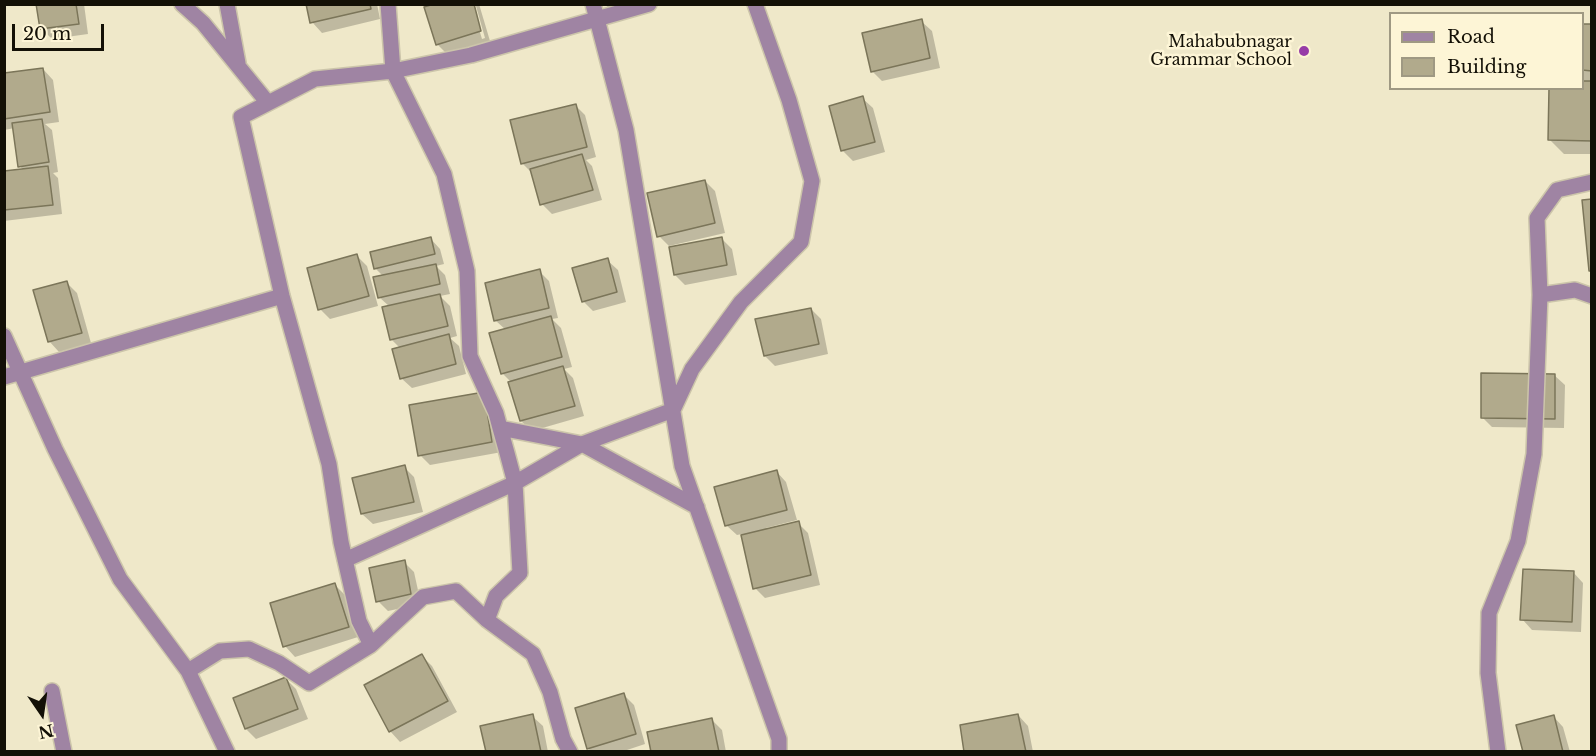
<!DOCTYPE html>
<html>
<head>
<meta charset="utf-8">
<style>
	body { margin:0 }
	#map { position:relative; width:1596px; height:756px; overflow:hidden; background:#efe8c9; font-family:"Libre Baskerville",serif }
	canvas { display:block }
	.frame { position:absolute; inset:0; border:6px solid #131006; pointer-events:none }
	.legend { position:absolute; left:1389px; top:12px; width:195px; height:78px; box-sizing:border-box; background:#fdf5d6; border:2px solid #9f9983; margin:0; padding:8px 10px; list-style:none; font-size:18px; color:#131006 }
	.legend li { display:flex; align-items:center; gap:12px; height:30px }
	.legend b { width:30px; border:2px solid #9f9983 }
	.north { position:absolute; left:12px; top:684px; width:60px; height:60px; -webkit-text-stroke:4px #fdf5d6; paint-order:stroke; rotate:167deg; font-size:16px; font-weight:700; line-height:24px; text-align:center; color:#131006 }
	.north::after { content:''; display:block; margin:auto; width:21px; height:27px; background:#131006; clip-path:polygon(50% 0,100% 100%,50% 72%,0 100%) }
	.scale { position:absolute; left:12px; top:24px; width:92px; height:27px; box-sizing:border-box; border:3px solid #131006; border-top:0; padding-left:8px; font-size:18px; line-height:21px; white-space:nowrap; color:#131006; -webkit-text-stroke:4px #fdf5d6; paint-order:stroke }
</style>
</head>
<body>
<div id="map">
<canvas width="1596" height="756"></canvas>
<div class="frame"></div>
<ul class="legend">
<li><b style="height:8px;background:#9f84a3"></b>Road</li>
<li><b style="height:16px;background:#b1aa8c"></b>Building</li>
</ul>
<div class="north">N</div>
<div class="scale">20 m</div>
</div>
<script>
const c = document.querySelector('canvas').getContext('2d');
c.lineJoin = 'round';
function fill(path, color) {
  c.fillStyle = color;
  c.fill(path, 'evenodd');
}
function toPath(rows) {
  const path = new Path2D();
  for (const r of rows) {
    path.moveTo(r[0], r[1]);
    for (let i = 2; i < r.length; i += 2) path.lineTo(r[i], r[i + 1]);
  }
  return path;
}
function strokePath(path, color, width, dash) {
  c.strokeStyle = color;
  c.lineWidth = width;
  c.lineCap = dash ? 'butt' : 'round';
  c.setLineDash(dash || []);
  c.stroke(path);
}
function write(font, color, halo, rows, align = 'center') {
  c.font = font + ' "Libre Baskerville",serif';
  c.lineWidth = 5;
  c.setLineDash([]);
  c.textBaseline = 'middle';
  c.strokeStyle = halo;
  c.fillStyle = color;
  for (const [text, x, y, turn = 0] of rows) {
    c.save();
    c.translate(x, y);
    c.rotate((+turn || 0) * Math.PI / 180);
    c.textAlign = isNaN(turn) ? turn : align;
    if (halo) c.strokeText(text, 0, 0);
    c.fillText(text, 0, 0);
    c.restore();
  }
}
const shadow = toPath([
	[38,4,84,4,88,34,52,39,41,28],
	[308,4,377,4,380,19,322,33,312,22],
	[439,4,479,4,490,41,447,54,437,44],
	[472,6,476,6,485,38,482,39],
	[605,4,650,4,613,13],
	[921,21,932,31,940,68,882,81,872,71],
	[1582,25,1592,26,1592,154,1564,154,1549,139,1582,88],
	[43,69,53,80,59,122,45,124,52,130,58,172,53,173,58,178,62,214,4,221,4,173,24,171,20,166,15,128,4,130,4,75],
	[862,98,873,108,885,152,853,161,843,151],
	[575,105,585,115,596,157,586,160,592,166,602,200,552,214,542,204,533,174,522,163],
	[705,181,715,191,725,233,669,246,659,236],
	[430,238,440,249,444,264,436,266,445,275,450,294,440,296,450,306,457,336,450,338,459,346,466,374,412,388,401,378,400,348,391,339,390,307,379,297,383,276,376,269,372,253],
	[722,239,732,249,737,275,685,285,675,275],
	[357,256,367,266,378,306,330,319,320,309],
	[607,260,618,270,626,302,593,311,583,301],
	[539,271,549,281,558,318,552,319,561,328,572,367,564,369,573,378,584,416,532,431,521,421,510,381,502,373,506,330,496,321],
	[67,283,77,293,91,343,59,352,49,341],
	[811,309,821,319,828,354,775,366,765,356],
	[1554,375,1565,385,1564,428,1492,427,1482,417],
	[483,394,502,452,430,465,420,455],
	[404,467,414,477,423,512,373,524,362,514],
	[776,471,786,482,797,520,766,528,766,530,798,523,808,533,820,585,765,598,755,588,742,534,737,535,726,525],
	[404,562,414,572,421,604,388,611,378,601],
	[1573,572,1583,583,1581,632,1532,630,1522,619],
	[335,585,345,595,358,637,295,657,285,646],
	[422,656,432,666,457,712,400,742,390,731,366,686],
	[286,679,296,689,308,719,256,739,246,729,235,699],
	[624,695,634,705,645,744,621,752,591,752,588,748],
	[1018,715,1028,726,1033,752,966,752],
	[532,716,543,726,548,752,487,752],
	[1553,716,1563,727,1570,752,1524,752],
	[712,720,722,730,726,752,652,752]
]);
const building = toPath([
	[36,4,76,4,79,24,40,29,36,4],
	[306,4,370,4,371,9,310,23,306,4],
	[434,4,474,4,481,31,436,45,424,7,434,4],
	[922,19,930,58,871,72,862,33,922,19],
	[1582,24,1592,24,1592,71,1582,70,1582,24],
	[43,68,50,112,4,119,4,73,43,68],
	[1582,81,1592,81,1592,141,1548,140,1549,88,1582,88,1582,81],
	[863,96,875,142,841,151,829,106,863,96],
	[576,104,587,147,521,164,510,120,576,104],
	[42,119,49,162,18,167,12,123,42,119],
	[582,154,593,190,540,205,530,169,582,154],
	[48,166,53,205,4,210,4,171,48,166],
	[705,180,715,223,657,237,647,193,705,180],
	[1592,199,1592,271,1589,271,1582,200,1592,199],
	[431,237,435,254,374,269,370,252,431,237],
	[722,237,727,265,674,275,669,247,722,237],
	[357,254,369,296,318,310,307,268,357,254],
	[608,258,617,292,582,302,572,268,608,258],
	[436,264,440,284,378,298,373,277,436,264],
	[540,269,549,308,494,321,485,283,540,269],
	[67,281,82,333,48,342,33,290,67,281],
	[440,294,448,326,390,340,382,307,440,294],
	[811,308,819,344,764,356,755,319,811,308],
	[551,316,562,357,501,374,489,333,551,316],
	[449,334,456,364,400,379,392,349,449,334],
	[563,366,575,406,520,421,508,382,563,366],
	[1481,373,1555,374,1555,419,1481,418,1481,373],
	[484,392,492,442,418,456,409,405,484,392],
	[405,465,414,502,361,514,352,478,405,465],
	[777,470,787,510,725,526,714,487,777,470],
	[799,521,811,575,753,589,741,535,799,521],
	[405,560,411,594,376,602,369,568,405,560],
	[1523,569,1574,571,1572,622,1520,620,1523,569],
	[335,583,349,627,283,647,270,603,335,583],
	[422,654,448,701,389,732,364,685,422,654],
	[286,677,298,709,245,729,233,698,286,677],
	[624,693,636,734,587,749,575,708,624,693],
	[533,714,541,752,486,752,480,726,533,714],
	[1018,714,1026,752,964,752,960,725,1018,714],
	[1554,715,1563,752,1523,752,1516,725,1554,715],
	[712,718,719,752,651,752,647,732,712,718]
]);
const minor = toPath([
	[182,4,203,23,268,103],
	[227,4,238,63],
	[388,4,393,71,444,174,467,271,470,356,496,413,500,428,507,453,515,483,582,444,500,428],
	[593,4,626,130,682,466,779,739,779,752],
	[1540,295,1575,290,1592,296],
	[4,336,55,449,120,579,188,671,227,752],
	[4,377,282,296],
	[697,507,582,444,673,410,692,369,741,302,801,242,812,181,789,100,755,4],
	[345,560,515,483,520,573,496,596,487,620],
	[371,645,423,597,456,591,487,620,533,654,550,692,563,739,570,752],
	[188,671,220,651,249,649,279,663,309,683,371,645,359,621,341,542,329,464,282,296,241,117,315,79,393,71,471,55,649,4],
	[52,691,64,752],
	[1498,752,1488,673,1489,613,1518,541,1534,454,1540,295,1537,218,1557,190,1592,182]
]);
const markers = [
	[1304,51,6,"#973ca7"]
];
const poiNames = [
	["Mahabubnagar",1292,42],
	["Grammar School",1292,60]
];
fill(shadow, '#0003');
fill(building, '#b1aa8c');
strokePath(building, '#7b7559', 1.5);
strokePath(minor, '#ccc5aa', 18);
strokePath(minor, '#9f84a3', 15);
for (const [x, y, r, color] of markers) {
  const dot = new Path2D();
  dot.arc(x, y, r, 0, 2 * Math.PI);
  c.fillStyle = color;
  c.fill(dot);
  strokePath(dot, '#fdf5d6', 2);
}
write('16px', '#131006', '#fdf5d6', poiNames, 'right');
</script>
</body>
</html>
